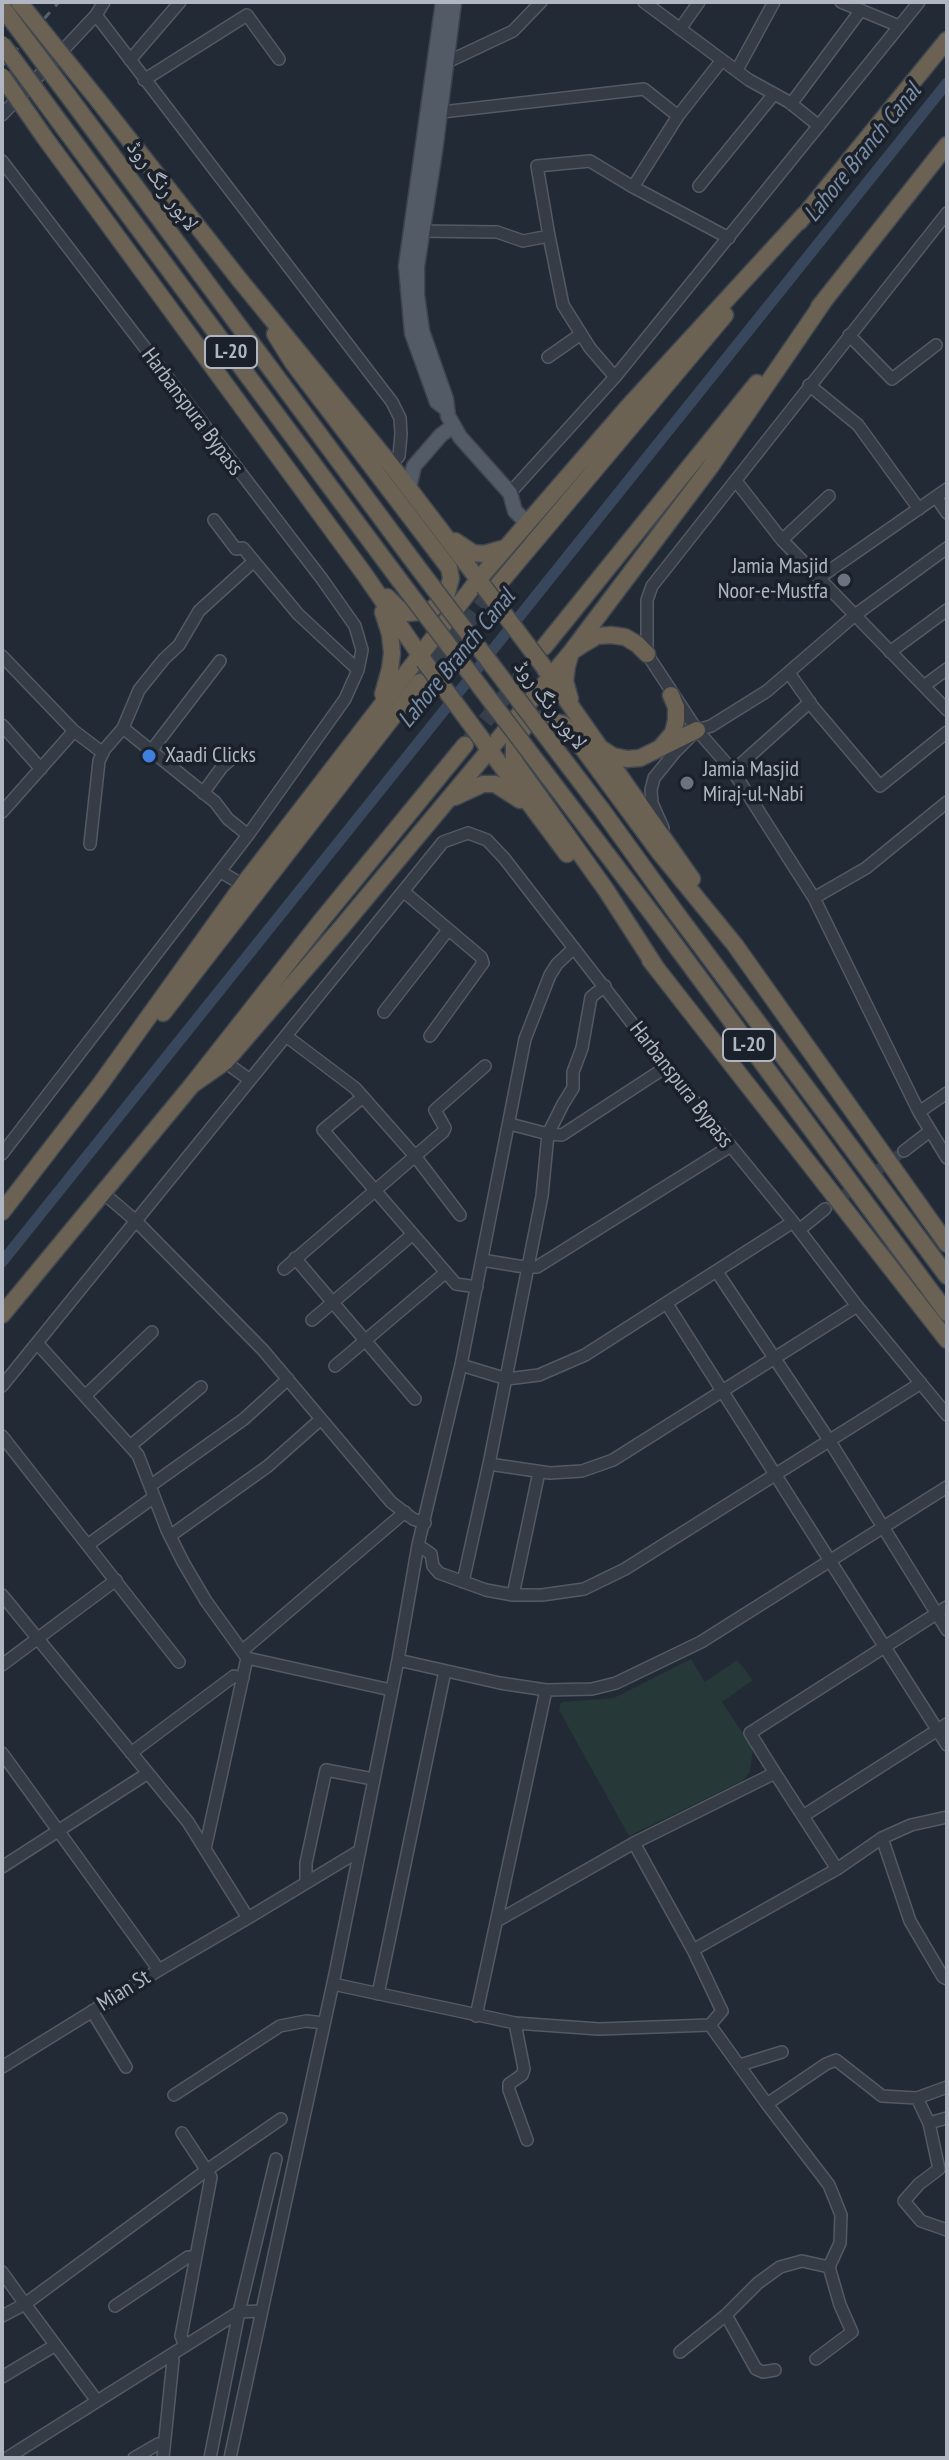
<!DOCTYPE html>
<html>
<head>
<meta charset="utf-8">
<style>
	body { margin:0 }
	#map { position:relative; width:949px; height:2460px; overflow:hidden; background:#222a35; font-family:"PT Sans Narrow",sans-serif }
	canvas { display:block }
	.frame { position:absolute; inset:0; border:4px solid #b0b7c2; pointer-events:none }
</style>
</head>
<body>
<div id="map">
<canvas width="949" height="2460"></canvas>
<div class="frame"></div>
</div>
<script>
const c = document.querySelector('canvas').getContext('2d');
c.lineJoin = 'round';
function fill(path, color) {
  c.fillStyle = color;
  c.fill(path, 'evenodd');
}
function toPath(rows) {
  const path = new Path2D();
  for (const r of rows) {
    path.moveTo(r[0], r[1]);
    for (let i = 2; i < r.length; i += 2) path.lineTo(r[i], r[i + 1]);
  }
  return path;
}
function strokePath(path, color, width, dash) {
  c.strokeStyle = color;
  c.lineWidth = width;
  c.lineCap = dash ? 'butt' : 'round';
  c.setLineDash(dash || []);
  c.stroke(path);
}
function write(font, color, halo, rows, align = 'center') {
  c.font = font + ' "PT Sans Narrow","Noto Naskh Arabic",sans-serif';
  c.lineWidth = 7;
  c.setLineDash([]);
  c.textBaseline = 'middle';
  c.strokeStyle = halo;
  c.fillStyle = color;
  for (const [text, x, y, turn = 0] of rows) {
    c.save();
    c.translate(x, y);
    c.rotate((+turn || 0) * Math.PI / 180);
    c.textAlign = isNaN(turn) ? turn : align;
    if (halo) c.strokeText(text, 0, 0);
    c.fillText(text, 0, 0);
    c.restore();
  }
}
const green = toPath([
	[691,1659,705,1682,737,1660,753,1680,722,1702,753,1748,750,1772,742,1781,629,1836,559,1710,561,1702,614,1698]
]);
const canal = toPath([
	[2,1262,947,83]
]);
const minorTunnel = toPath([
	[825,1209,904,1151]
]);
const highwayTunnel = toPath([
	[420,682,497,586],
	[470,740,543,649]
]);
const minor = toPath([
	[644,2,749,80,789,102,819,126],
	[841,2,899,26],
	[96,15,392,402,400,418,401,434,399,456,391,465],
	[680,29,699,2],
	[130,60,180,2],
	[441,65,513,31,541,2],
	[737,70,774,2],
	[144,80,247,15,279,59],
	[791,104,861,10],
	[433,113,644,89,678,116,722,60],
	[2,115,96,15,104,2],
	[2,161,322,579,355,626,362,650,358,670,345,699,248,835,2,1154],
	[699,186,774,94],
	[633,187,729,238],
	[947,213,652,586,647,600,647,654,697,730,733,771,814,898,919,1112,947,1158],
	[418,231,497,232,523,241,549,236,537,166,590,161,633,187,678,116],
	[549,236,563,305,590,348,615,377],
	[849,335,892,379,936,345],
	[548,357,581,334],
	[809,385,858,425,919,509],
	[736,481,782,540,819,578],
	[947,489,819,578,947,710],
	[510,493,615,377,919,2],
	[936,497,947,513],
	[214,520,236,549,243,548,298,614,358,670],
	[782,540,829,496],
	[890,652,947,610],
	[2,656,74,731,2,812],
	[789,673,813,707,880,786,947,732],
	[924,686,947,669],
	[2,725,41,769],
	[74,731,103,753],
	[151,751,220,661],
	[733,771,810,702],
	[203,793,222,767,236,755],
	[663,828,652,803,651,790,654,778,675,752,697,730,711,726,767,691,855,615,947,548],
	[248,835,228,819,215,802,123,728,139,690,164,659,179,645,199,611,254,561],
	[90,844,99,761,104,750,123,728],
	[221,872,243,885],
	[403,891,481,957,483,963,430,1036],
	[814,898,866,868,947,802],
	[605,986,591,997,582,1048,573,1072,573,1088,563,1104,548,1134,542,1196,489,1464,550,1473,582,1471,613,1460,857,1306],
	[384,1012,448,930],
	[286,1036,355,1088,415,1156,460,1215],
	[225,1062,250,1080],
	[363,1097,323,1130,456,1284,477,1287],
	[919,1112,947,1093],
	[510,1124,548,1134,562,1135,666,1067],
	[904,1151,930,1131],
	[102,1192,136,1221,263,1350,391,1502,413,1519,425,1523],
	[799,1230,825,1209],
	[295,1258,415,1399],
	[482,1260,518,1266,537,1267,729,1147],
	[284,1269,443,1132,445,1128,435,1110,485,1066],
	[717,1272,829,1440,947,1630],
	[667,1304,947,1745],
	[312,1320,413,1234],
	[37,1343,138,1455,167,1530,183,1562,206,1601,247,1658,391,1690],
	[461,1365,507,1379,539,1375,585,1355,793,1222],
	[335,1366,445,1273],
	[2,1386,443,842,468,833,487,840,504,858,666,1067,793,1222,857,1306,947,1415],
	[85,1396,152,1332],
	[2,1436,179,1662],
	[130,1446,201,1387],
	[150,1486,244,1419,288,1379],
	[170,1536,268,1466,321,1419],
	[89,1544,154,1497],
	[418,1545,431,1554,433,1566,439,1573,486,1590,513,1595,542,1595,584,1589,625,1569,921,1383],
	[463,1582,489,1464],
	[2,1595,188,1822,248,1918,359,1851],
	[513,1595,539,1472],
	[242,1651,405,1512],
	[398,1660,500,1683,546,1690,592,1689,616,1683,701,1642,947,1487],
	[2,1665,116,1580],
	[2,1753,159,1970],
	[131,1753,234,1676,243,1678],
	[775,1773,837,1869],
	[803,1816,947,1724],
	[882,1838,910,1921,943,1977,947,1979],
	[634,1843,693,1950],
	[205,1849,247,1658],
	[2,1867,148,1773],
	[306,1883,306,1863,326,1770,373,1779],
	[497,1921,634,1843,775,1773,750,1733,947,1607],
	[333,1984,515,2023,599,2029,710,2025,722,2011,693,1950,837,1869,882,1838,911,1825,947,1817],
	[378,1994,445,1671],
	[92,2011,126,2067],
	[476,2016,546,1690],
	[515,2023,524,2069,522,2075,509,2084,509,2090,527,2140],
	[710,2025,767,2104,826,2064,836,2060,882,2096,917,2098,947,2087],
	[740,2065,782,2052],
	[2,2067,159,1970,248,1918],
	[174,2095,280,2026,306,2021,324,2023],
	[917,2098,929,2123,939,2169,919,2184,904,2201,921,2221,947,2230],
	[767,2104,829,2185,841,2215,840,2243,829,2267,840,2305,852,2332,816,2359],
	[929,2123,947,2118],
	[182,2133,211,2177,181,2336,185,2346],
	[2,2272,25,2304,207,2170,281,2119],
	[115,2306,188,2257,195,2257],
	[726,2315,756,2369,763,2372,775,2370],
	[2,2316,25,2304,97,2401],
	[680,2352,726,2315,758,2283,780,2267,802,2261,829,2267],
	[2,2377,54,2346],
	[7,2458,239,2312,260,2311],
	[134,2458,158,2444,164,2446],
	[163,2458,173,2360,170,2356],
	[210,2458,239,2312,276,2159],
	[230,2458,335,1974,398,1660,418,1545,461,1365,525,1039,550,975,557,964,574,948]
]);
const major = toPath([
	[443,2,406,266,412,333,437,402,445,408],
	[454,2,435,151,417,266,417,295,422,331,446,399,448,416,460,437,510,493,515,511,526,522],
	[409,488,414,466,441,435,453,426]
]);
const highway = toPath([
	[98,100,239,279,391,465,484,587],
	[81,113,416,565],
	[61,124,400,581],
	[45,138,365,575,424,661],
	[799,222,947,40],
	[819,307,947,145],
	[275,334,293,363,449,568,451,578,446,597,430,611,408,613,398,608,387,597],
	[455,541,473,553,484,554,505,548],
	[498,585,725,315],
	[544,647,757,383],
	[545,669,692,879],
	[383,694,390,669,392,653,390,634,383,612],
	[570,699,565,681,567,666,571,652,585,643,597,636,611,635,625,637,637,644,647,654],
	[485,744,567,854],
	[661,747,673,733,676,720,676,707,671,695],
	[602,749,613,756,627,759,640,758,697,730],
	[455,797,483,784,495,784,520,800],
	[677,914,947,1276],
	[659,923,947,1313],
	[650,960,947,1340],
	[657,969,606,890,514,761,514,741,526,725,544,719,563,724,570,731,660,853,735,945,947,1244],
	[163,1013,420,682],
	[192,1085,225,1062,341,928,571,652,711,466,824,301],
	[2,1212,99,1086,243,885,478,580,627,408,805,214],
	[2,1315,192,1085,321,921,465,745]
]);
const rail = toPath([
	[2,27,24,2],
	[2,66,59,2]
]);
const highwayBridge = toPath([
	[19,2,98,100],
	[2,7,81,113],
	[2,44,61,124],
	[2,76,45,138],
	[416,565,602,810,677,914],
	[400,581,659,923],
	[484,587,544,667],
	[424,661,484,742]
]);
const markers = [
	[844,580,8,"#6b7280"],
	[149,756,8,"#3f7fe0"],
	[687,783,8,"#6b7280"]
];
const shields = [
	[231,352,52],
	[749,1045,52]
];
const shieldNames = [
	["L-20",231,352],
	["L-20",749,1045]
];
const streetNames = [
	["لاہور رنگ روڈ",162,186,54],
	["Harbanspura Bypass",192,412,53],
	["لاہور رنگ روڈ",550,705,53],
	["Harbanspura Bypass",681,1085,52],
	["Mian St",124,1991,-32]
];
const poiNames = [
	["Jamia Masjid",828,567,"right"],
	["Noor-e-Mustfa",828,592,"right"],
	["Xaadi Clicks",165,756],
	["Jamia Masjid",703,770],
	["Miraj-ul-Nabi",703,795]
];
const waterNames = [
	["Lahore Branch Canal",863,153,-51],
	["Lahore Branch Canal",457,659,-51]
];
fill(green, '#273838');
strokePath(canal, '#39475d', 11);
strokePath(minorTunnel, '#373f4a', 11, [11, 5.5]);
strokePath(highwayTunnel, '#373f4a', 16, [16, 8]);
strokePath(minor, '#535a63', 14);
strokePath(major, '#3f454f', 17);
strokePath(highway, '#404750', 19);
strokePath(minor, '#353c46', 11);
strokePath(major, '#535b66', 14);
strokePath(highway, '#6b6253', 16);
strokePath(rail, '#58606c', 3, [8, 8]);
strokePath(highwayBridge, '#404750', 19, []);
strokePath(highwayBridge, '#6b6253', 16);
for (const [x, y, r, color] of markers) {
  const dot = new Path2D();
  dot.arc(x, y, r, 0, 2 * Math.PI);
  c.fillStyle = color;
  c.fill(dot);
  strokePath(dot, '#1b212a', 3);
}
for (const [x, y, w] of shields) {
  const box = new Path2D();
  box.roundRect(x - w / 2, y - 16, w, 32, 6);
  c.fillStyle = '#1b212a';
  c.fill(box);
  strokePath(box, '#b0b7c2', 2);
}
write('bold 20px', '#b0b7c2', null, shieldNames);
write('22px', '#b0b7c2', '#1b212a', streetNames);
write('22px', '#b0b7c2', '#1b212a', poiNames, 'left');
write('italic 24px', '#7b8ea8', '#1b212a', waterNames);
</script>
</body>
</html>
